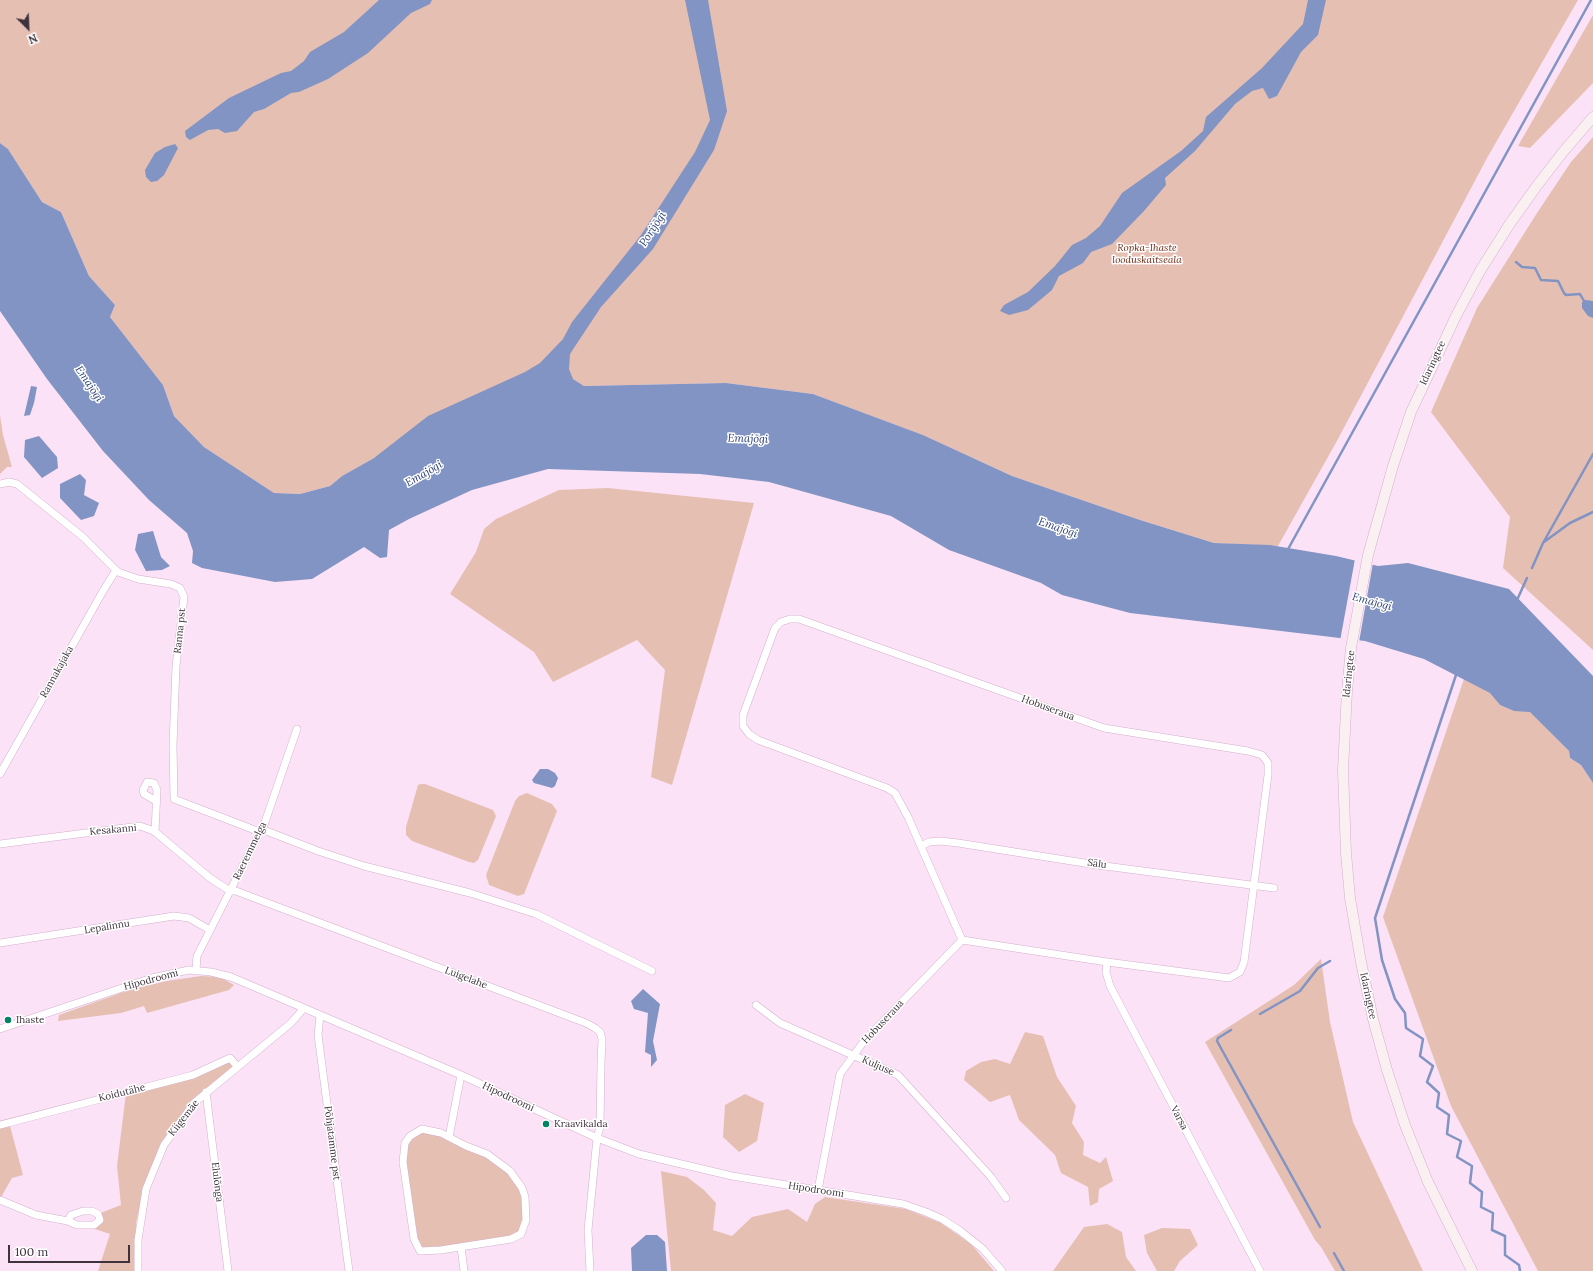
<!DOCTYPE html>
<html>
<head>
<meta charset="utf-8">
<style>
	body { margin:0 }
	#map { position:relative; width:1593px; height:1271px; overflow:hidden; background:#fce2f7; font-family:Lora,serif }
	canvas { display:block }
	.north { position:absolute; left:8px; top:8px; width:40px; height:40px; -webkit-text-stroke:3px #fff; paint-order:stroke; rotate:156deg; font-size:11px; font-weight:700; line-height:16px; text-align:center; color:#3e323c }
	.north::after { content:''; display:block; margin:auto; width:14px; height:18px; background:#3e323c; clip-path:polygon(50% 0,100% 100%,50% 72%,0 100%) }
	.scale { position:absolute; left:8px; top:1245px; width:122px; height:18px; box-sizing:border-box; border:2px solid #3e323c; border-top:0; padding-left:5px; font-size:12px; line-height:14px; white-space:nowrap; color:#3e323c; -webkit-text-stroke:3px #fff; paint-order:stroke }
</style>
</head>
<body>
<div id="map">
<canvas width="1593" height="1271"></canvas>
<div class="north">N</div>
<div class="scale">100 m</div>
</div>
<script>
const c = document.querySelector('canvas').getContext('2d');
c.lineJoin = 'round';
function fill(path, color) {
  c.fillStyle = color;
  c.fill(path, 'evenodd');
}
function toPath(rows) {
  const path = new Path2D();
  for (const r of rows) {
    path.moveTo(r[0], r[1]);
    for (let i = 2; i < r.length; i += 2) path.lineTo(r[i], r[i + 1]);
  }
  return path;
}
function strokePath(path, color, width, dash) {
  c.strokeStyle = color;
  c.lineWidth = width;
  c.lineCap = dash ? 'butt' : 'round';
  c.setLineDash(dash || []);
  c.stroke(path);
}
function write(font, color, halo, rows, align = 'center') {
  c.font = font + ' Lora,serif';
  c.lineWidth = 3;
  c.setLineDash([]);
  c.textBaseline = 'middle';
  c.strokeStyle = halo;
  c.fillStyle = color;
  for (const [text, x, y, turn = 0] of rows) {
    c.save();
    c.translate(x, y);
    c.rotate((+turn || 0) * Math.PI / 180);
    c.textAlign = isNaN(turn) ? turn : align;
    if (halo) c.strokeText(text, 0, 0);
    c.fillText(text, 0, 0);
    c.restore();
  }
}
const green = toPath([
	[0,0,1578,0,1487,158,1338,439,1278,546,1214,543,1140,520,1012,476,923,435,813,394,726,383,584,386,573,379,374,458,342,476,330,486,300,494,274,493,204,447,174,416,163,385,110,317,115,305,89,276,61,212,42,202,8,149,0,143],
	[1593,15,1593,83,1530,148,1518,146],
	[1593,137,1593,650,1503,568,1510,517,1431,412,1477,308,1537,213,1571,162],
	[0,415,3,435,12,467,7,467,0,474],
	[608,488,754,503,672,785,651,777,665,670,637,640,553,682,534,652,450,594,476,552,484,529,496,519,559,490],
	[1464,679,1491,693,1500,705,1514,711,1530,711,1569,751,1570,758,1581,765,1593,783,1593,1271,1538,1271,1451,1106,1383,917],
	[421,784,425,784,493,810,496,816,478,860,474,863,469,862,412,841,406,835,406,827,418,785],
	[527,793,552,804,557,811,524,894,518,896,489,885,486,875,515,801,519,796],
	[1321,959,1330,1022,1353,1122,1423,1271,1335,1271,1321,1247,1315,1240,1205,1042,1294,985],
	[201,976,220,977,234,985,229,990,147,1013,144,1006,121,1013,58,1021,59,1015,132,989,167,981],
	[1025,1032,1043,1036,1057,1077,1076,1106,1072,1123,1084,1142,1083,1155,1100,1163,1106,1157,1113,1181,1099,1189,1098,1202,1090,1206,1088,1187,1061,1173,1055,1155,1019,1120,1010,1095,990,1102,964,1080,966,1071,981,1062,995,1059,1010,1064],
	[229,1059,235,1066,192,1103,160,1146,144,1187,136,1223,136,1271,98,1271,110,1234,89,1227,96,1223,98,1214,121,1205,117,1166,126,1093,194,1076],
	[745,1094,764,1103,757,1141,739,1152,723,1137,725,1105],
	[9,1122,23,1175,12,1178,0,1199,0,1124],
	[422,1132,442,1136,506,1168,513,1177,524,1199,525,1222,520,1233,514,1237,424,1249,419,1246,405,1155,409,1142],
	[661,1171,687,1177,704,1190,716,1203,713,1230,732,1236,752,1217,788,1209,807,1222,815,1204,825,1197,906,1209,941,1223,971,1244,994,1271,671,1271],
	[1107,1224,1122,1232,1126,1257,1136,1271,1053,1271,1084,1227],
	[1162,1228,1190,1229,1198,1245,1180,1261,1174,1271,1157,1271,1147,1253,1144,1235]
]);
const water = toPath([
	[379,0,432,0,430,4,411,13,368,53,328,79,299,92,291,93,264,109,254,112,237,131,225,133,218,129,208,130,190,140,186,137,185,131,229,98,281,73,291,71,304,61,310,52,344,32],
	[685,0,708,0,727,111,714,150,653,249,601,307,570,354,569,369,573,379,584,386,726,383,813,394,923,435,1012,476,1140,520,1214,543,1270,545,1336,556,1378,566,1408,563,1509,589,1593,676,1593,783,1581,765,1570,758,1569,751,1530,712,1514,711,1500,705,1490,693,1424,659,1365,641,1130,613,1062,595,1041,583,949,550,891,516,769,482,700,474,548,469,472,490,409,519,389,530,387,557,380,558,364,547,312,579,275,582,202,568,192,563,193,551,187,533,149,500,103,451,47,379,0,311,0,143,8,149,42,202,61,212,89,276,115,305,110,317,163,385,174,416,204,447,274,493,300,494,330,486,342,476,374,458,428,416,525,372,540,363,563,339,572,322,641,235,695,152,710,120],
	[1308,0,1326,0,1318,35,1301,52,1277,96,1269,99,1263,88,1252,91,1235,104,1195,151,1165,178,1166,185,1144,211,1112,244,1091,252,1083,263,1059,276,1052,290,1028,310,1009,315,1000,311,1004,305,1028,292,1055,266,1072,245,1086,238,1100,226,1122,193,1181,151,1203,131,1206,117,1262,68,1303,24],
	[175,144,178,148,164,175,157,181,151,182,146,177,145,170,155,153,165,147],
	[1586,300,1593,301,1593,318,1588,316,1582,308,1582,302],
	[31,386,37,387,34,403,30,415,24,416],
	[39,436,57,457,58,468,42,478,24,457,25,440],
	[80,474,86,480,84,495,99,503,94,516,81,520,60,498,60,484],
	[153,531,161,557,170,566,162,570,146,571,135,550,138,534],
	[540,769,548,769,555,773,558,778,555,786,552,788,534,783,532,780],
	[643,989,660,1004,653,1041,657,1060,651,1067,651,1055,645,1052,648,1013,634,1009,631,1001],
	[646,1235,657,1235,665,1242,667,1271,632,1271,631,1248]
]);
const pier = toPath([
	[1355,559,1373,563,1359,642,1340,641]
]);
const stream = toPath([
	[1516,262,1522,267,1535,268,1541,280,1558,281,1564,293,1566,295,1580,294,1584,301],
	[1544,542,1570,523,1593,512],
	[1287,551,1591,0],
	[1532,568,1543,543,1593,454],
	[1517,600,1527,578],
	[1457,672,1375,918,1382,960,1395,999,1405,1013,1406,1028,1423,1039,1420,1056,1433,1066,1427,1082,1439,1093,1437,1107,1449,1115,1447,1134,1461,1141,1457,1157,1472,1166,1470,1183,1482,1192,1481,1207,1493,1213,1492,1230,1505,1236,1505,1255,1519,1265,1520,1271],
	[1260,1014,1300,991,1318,968,1330,961],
	[1231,1030,1218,1038,1217,1041,1320,1227],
	[1334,1253,1344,1271]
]);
const street = toPath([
	[0,484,9,482,17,484,83,537,118,572,138,579,171,584,180,588,184,597,176,666,173,745,174,799,260,832],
	[790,619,799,619,1104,728,1248,751,1262,755,1268,763,1268,775,1244,962,1240,972,1229,978,1107,962,962,940,908,817,895,793,887,788,758,740,749,734,743,726,743,715,775,628,781,622,790,619],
	[0,774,103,591,116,570],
	[261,829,318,851,364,866,470,893,536,914,652,971],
	[155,832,157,790,154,783,147,782,143,790,144,794,156,801],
	[0,844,140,826,154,831,210,878,230,891,236,891,257,899,586,1023,595,1028,600,1032,602,1039,601,1063,600,1127,597,1138,588,1230,590,1271],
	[921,846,929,842,940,841,958,843,1097,865,1274,888],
	[0,943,174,916,189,918,210,930],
	[1107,962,1106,972,1110,986,1260,1271],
	[196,971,197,956,265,822,297,729],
	[756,1005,780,1023,898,1075,991,1177,1006,1198],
	[320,1015,318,1035,349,1271],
	[0,1029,152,978,189,970,211,972,231,977,461,1075,597,1138,639,1154,732,1176,903,1204,926,1212,942,1219,959,1230,983,1249,1002,1271],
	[206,1092,228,1271],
	[0,1125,193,1075,230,1058,237,1066],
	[422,1129,441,1133,466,1146,487,1154,510,1171,522,1188,525,1197,526,1220,521,1234,511,1239,441,1250,420,1251,414,1239,403,1162,405,1143,410,1136,422,1129],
	[449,1137,461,1075],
	[818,1190,840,1074,864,1041,962,940],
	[0,1200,36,1215,68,1221,77,1225,94,1225,100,1220,98,1214,92,1211,83,1211,71,1215,68,1221],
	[461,1247,464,1271],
	[138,1271,138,1240,146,1189,164,1145,194,1103,291,1023,304,1008]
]);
const secondary = toPath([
	[1472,1271,1428,1182,1405,1125,1387,1070,1373,1019,1361,962,1350,898,1346,853,1343,770,1347,691,1351,648,1368,555,1393,466,1411,412,1456,316,1480,271,1509,225,1536,187,1563,152,1593,117]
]);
const markers = [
	[8,1020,4,"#018263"],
	[546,1124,4,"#018263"]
];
const parkNames = [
	["Ropka-Ihaste",1147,248],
	["looduskaitseala",1147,260]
];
const streetNames = [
	["Idaringtee",1433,363,-65],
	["Ranna pst",180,631,-84],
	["Rannakajaka",57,672,-61],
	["Idaringtee",1349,674,-84],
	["Hobuseraua",1048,708,20],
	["Kesakanni",113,830,-5],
	["Raeremmelga",250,851,-64],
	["Sälu",1097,864,8],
	["Lepalinnu",107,927,-9],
	["Luigelahe",466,978,21],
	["Hipodroomi",151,980,-15],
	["Idaringtee",1368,996,78],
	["Hobuseraua",883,1022,-47],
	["Kuljuse",878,1066,24],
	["Koidutähe",122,1093,-14],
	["Hipodroomi",508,1097,25],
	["Kiigemäe",184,1118,-52],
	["Varsa",1179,1118,62],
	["Põhjatamme pst",332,1143,83],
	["Elulõnga",217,1182,83],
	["Hipodroomi",816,1190,9]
];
const poiNames = [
	["Ihaste",16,1020],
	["Kraavikalda",554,1124]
];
const waterNames = [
	["Porijõgi",653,229,-57],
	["Emajõgi",89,384,56],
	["Emajõgi",748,439,2],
	["Emajõgi",424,474,-30],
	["Emajõgi",1058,528,19],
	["Emajõgi",1372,602,15]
];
fill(green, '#e6bfb3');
fill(water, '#8194c3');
fill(pier, '#fce2f7');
strokePath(stream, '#8194c3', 2.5);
strokePath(street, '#d1b1cb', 8);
strokePath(secondary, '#d1b1cb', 11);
strokePath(street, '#fff', 7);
strokePath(secondary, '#faf0f2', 10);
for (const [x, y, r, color] of markers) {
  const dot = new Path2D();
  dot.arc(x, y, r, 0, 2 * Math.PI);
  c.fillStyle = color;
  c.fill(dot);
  strokePath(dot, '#fff', 1.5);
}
write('italic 10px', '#702c15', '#fff', parkNames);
write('10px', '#3e323c', '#fff', streetNames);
write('10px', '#3e323c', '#fff', poiNames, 'left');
write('italic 11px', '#283d78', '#fff', waterNames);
</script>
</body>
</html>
